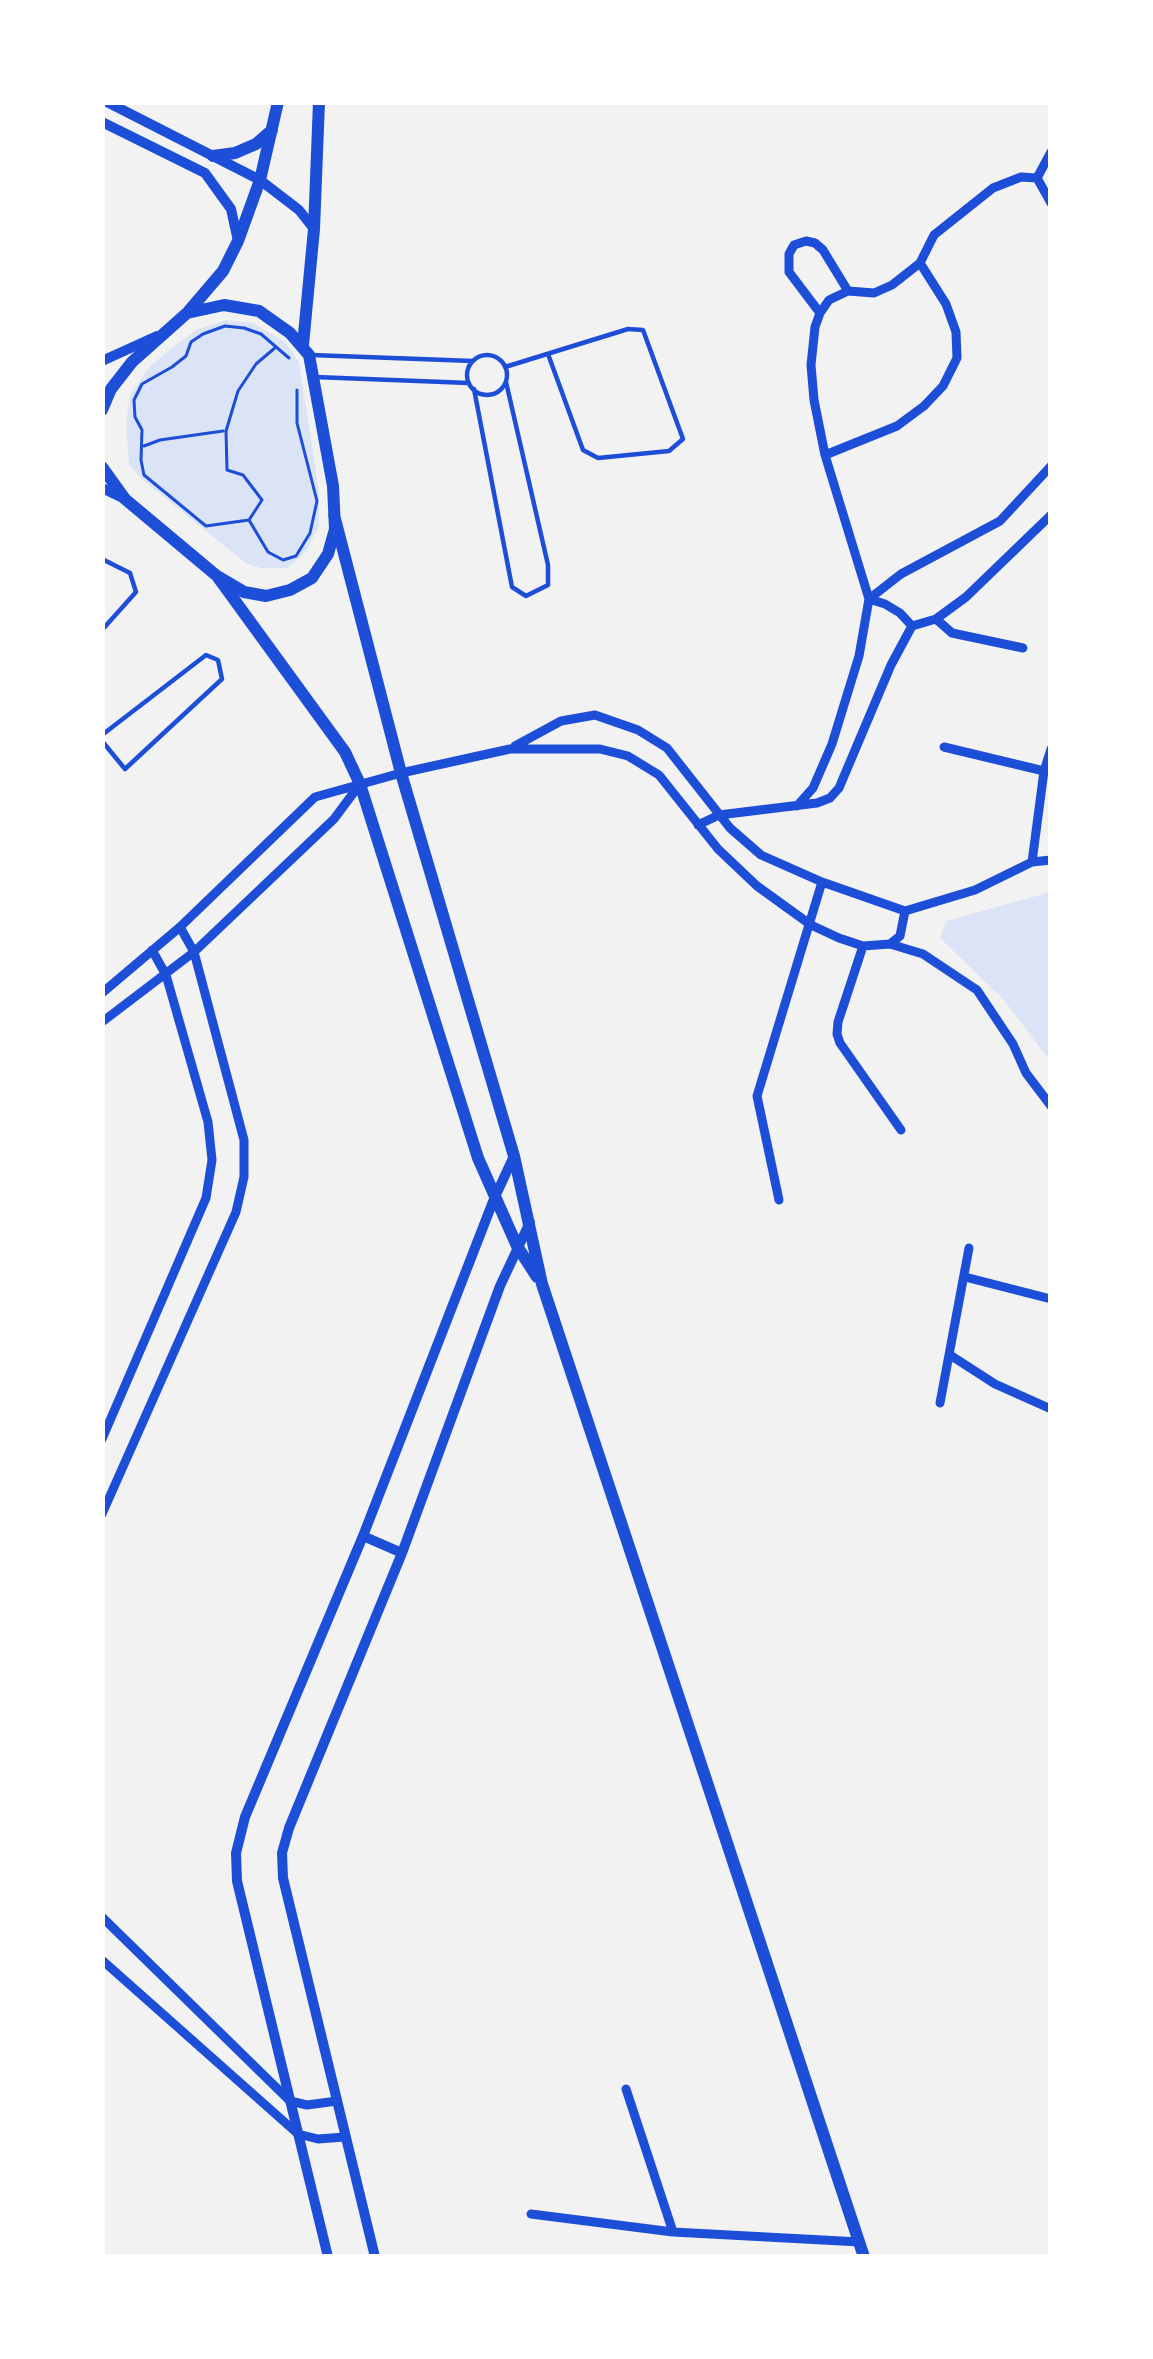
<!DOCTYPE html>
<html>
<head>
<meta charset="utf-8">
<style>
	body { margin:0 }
	#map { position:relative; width:1153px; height:2359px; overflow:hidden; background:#f2f2f2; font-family:Spectral,serif }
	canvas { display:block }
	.frame { position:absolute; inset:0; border:105px solid #fff; pointer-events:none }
</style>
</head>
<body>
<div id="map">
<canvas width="1153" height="2359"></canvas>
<div class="frame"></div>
</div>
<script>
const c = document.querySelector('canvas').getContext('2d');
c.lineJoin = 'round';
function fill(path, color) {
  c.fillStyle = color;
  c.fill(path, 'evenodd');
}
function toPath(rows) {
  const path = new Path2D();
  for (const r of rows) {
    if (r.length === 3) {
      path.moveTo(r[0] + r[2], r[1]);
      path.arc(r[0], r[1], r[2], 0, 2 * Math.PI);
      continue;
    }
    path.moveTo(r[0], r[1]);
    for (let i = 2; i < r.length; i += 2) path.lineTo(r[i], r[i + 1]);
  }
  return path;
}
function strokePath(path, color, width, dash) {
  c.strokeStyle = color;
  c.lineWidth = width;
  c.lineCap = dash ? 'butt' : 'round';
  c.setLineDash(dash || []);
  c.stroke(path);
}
const green = toPath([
	[226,320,253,323,285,342,299,362,319,492,319,526,305,553,287,568,261,568,247,564,144,481,129,465,126,423,130,395,150,366,173,347,198,329],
	[1051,892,1051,1062,1003,999,940,938,946,921]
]);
const path = toPath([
	[276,347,256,364,238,391,226,431,227,470,243,475,262,500,249,520,206,526,144,475,141,460,142,430,135,417,134,400,142,384,172,367,186,356,191,342,203,334,225,326,244,328,261,334,289,358],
	[144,446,160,440,223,431],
	[249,520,268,552,283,560,296,556,310,533,317,501,297,423,297,390]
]);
const service = toPath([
	[311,355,473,361],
	[487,375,20],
	[505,367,628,329,643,330,683,439,669,451,598,458,583,450,548,354],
	[315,377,469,383],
	[474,389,512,587,526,596,548,585,548,565,506,382],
	[102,559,130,573,136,592,102,630],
	[102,735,206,655,218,660,222,679,125,769,102,741]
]);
const minor = toPath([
	[1051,152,1037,178,1051,203],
	[820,313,789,272,789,254,794,245,806,241,815,243,823,250,848,291],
	[825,455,897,426,924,406,943,386,957,358,956,332,946,304,920,263],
	[936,619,966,597,1051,515],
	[912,626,900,613,885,604,869,599,825,455,814,400,811,365,815,327,820,313,829,300,848,291,874,293,892,285,920,263,934,235,993,188,1021,177,1037,178],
	[515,746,561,721,595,715,638,730,667,748,730,828,761,855,822,882,905,911,975,890,1032,862,1051,860],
	[944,747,1044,771],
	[797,806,813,788,832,744,859,656,869,599,901,574,1000,521,1051,466],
	[698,825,719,815,817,803,830,798,839,788,891,665,912,626,936,619,952,633,1023,648],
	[1032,862,1044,771,1051,749],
	[890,944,900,936,905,911],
	[863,946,838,1022,837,1034,840,1043,901,1130],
	[102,993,180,927,315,797,401,773,510,749,600,749,628,756,659,775,718,849,757,886,811,925,839,938,863,946,890,944,923,954,977,990,1013,1044,1026,1073,1051,1106],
	[102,1022,194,952,334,819,360,784],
	[779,1200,757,1096,822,882],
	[965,1277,1051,1299],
	[950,1355,995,1384,1051,1409],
	[940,1403,969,1248],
	[102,1439,206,1198,212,1160,208,1122,166,975,152,950],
	[102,1514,236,1212,244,1177,244,1140,194,952,180,927],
	[102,1917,290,2101,307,2105,337,2101],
	[102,1960,298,2134,318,2139,345,2137],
	[626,2089,673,2232],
	[531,2214,673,2232,860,2242]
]);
const tertiary = toPath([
	[107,102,260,180,299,210,314,229],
	[102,122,205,173,231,209,238,241],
	[102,361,157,336],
	[102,488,125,499],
	[363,1536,402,1553],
	[328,2257,237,1881,236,1853,245,1817,363,1536,494,1199,514,1156],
	[375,2257,283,1878,282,1853,289,1828,402,1553,500,1286,530,1222]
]);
const secondary = toPath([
	[213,156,235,153,256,144,272,130],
	[188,312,223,271,238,241,260,180,278,102],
	[303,345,314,229,319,102],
	[102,410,111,389,132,362,187,313,224,305,259,311,290,333,309,355,333,486,335,529,328,554,312,578,290,590,266,596,244,592,217,576,125,499,102,467],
	[334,515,401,773,514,1156,542,1284,864,2257],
	[217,576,345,752,360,784,478,1158,517,1246,537,1277]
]);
fill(green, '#dbe4f7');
strokePath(path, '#1d4ed8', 3);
strokePath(service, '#1d4ed8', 4.5);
strokePath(minor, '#1d4ed8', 9);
strokePath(tertiary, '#1d4ed8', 10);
strokePath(secondary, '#1d4ed8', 12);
</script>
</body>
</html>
